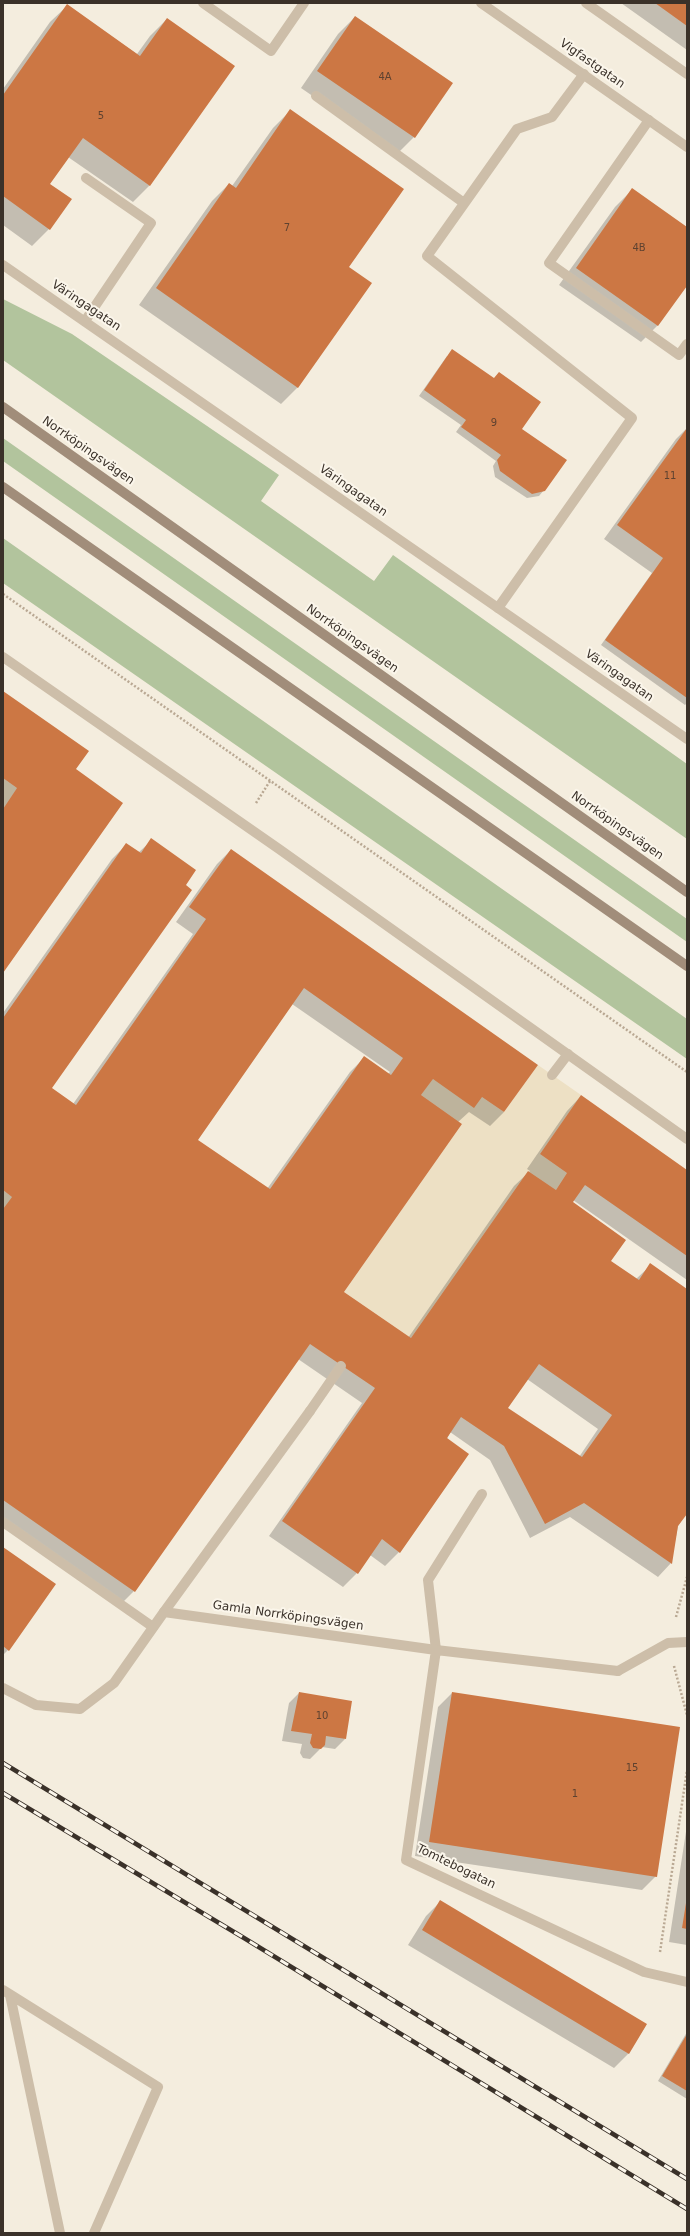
<!DOCTYPE html>
<html>
<head>
<meta charset="utf-8">
<style>
	body { margin:0 }
	#map { position:relative; width:690px; height:2236px; overflow:hidden; background:#f4edde; font-family:"DejaVu Sans",sans-serif }
	canvas { display:block }
	.frame { position:absolute; inset:0; border:4px solid #3a3129; pointer-events:none }
</style>
</head>
<body>
<div id="map">
<canvas width="690" height="2236"></canvas>
<div class="frame"></div>
</div>
<script>
const c = document.querySelector('canvas').getContext('2d');
c.lineJoin = 'round';
function fill(path, color) {
  c.fillStyle = color;
  c.fill(path, 'evenodd');
}
function toPath(rows) {
  const path = new Path2D();
  for (const r of rows) {
    path.moveTo(r[0], r[1]);
    for (let i = 2; i < r.length; i += 2) path.lineTo(r[i], r[i + 1]);
  }
  return path;
}
function strokePath(path, color, width, dash) {
  c.strokeStyle = color;
  c.lineWidth = width;
  c.lineCap = dash ? 'butt' : 'round';
  c.setLineDash(dash || []);
  c.stroke(path);
}
function write(font, color, halo, rows, align = 'center') {
  c.font = font + ' "DejaVu Sans",sans-serif';
  c.lineWidth = 4;
  c.setLineDash([]);
  c.textBaseline = 'middle';
  c.strokeStyle = halo;
  c.fillStyle = color;
  for (const [text, x, y, turn = 0] of rows) {
    c.save();
    c.translate(x, y);
    c.rotate((+turn || 0) * Math.PI / 180);
    c.textAlign = isNaN(turn) ? turn : align;
    if (halo) c.strokeText(text, 0, 0);
    c.fillText(text, 0, 0);
    c.restore();
  }
}
const green = toPath([
	[3,299,72,334,279,475,261,501,374,581,393,555,687,764,687,839,3,360],
	[3,438,687,919,687,942,3,461],
	[3,538,687,1019,687,1059,3,583]
]);
const plaza = toPath([
	[3,778,17,788,3,809],
	[538,1065,581,1095,540,1154,567,1173,556,1190,528,1171,411,1338,344,1292,462,1124,421,1095,433,1079,482,1097,504,1112],
	[3,1190,12,1197,3,1209]
]);
const shadow = toPath([
	[621,3,687,3,687,50],
	[67,6,137,54,150,36,167,19,150,185,133,202,68,157,49,184,49,229,32,246,3,225,3,89,50,22],
	[355,17,414,137,397,154,301,88,338,34],
	[290,111,348,267,298,387,281,404,139,305,212,201,229,184,232,186,273,128],
	[632,190,687,228,687,284,658,325,641,342,559,285,615,207],
	[447,356,494,379,520,429,544,490,539,496,527,498,495,477,493,466,496,461,456,432,461,425,419,396],
	[687,428,687,703,685,705,601,645,652,573,604,539,676,439],
	[3,692,75,769,3,971,4,803],
	[152,840,50,1088,73,1104,193,934,176,922,217,864,231,850,504,1112,490,1126,469,1112,458,1122,342,1292,408,1338,514,1186,530,1171,527,1169,567,1111,581,1096,687,1171,687,1280,573,1200,571,1203,610,1261,636,1279,651,1265,687,1290,687,1512,678,1526,671,1563,658,1577,570,1517,530,1538,490,1460,450,1432,399,1552,385,1566,370,1555,357,1573,343,1587,269,1536,362,1403,298,1359,134,1591,120,1605,3,1524,3,1013,112,859,126,845,138,853],
	[292,1004,390,1072,388,1074,364,1058,350,1072,267,1189,197,1140],
	[527,1379,598,1429,579,1457,507,1408],
	[3,1548,8,1650,3,1655],
	[299,1693,345,1739,335,1749,322,1747,310,1759,303,1758,300,1753,302,1744,282,1741,289,1703],
	[452,1693,656,1876,642,1890,415,1856,438,1707],
	[687,1825,687,1945,669,1942],
	[440,1902,646,2025,628,2054,614,2068,408,1945,426,1916],
	[687,2032,687,2099,658,2081]
]);
const building = toPath([
	[655,3,687,3,687,26],
	[67,4,140,56,167,18,235,66,150,186,83,138,50,184,72,199,50,230,3,196,3,95],
	[355,16,453,83,415,138,317,71],
	[290,109,404,189,349,267,372,283,298,388,156,288,229,183,236,188],
	[632,188,687,227,687,286,658,326,576,268],
	[452,349,494,378,499,372,541,402,522,429,567,460,545,491,532,494,500,471,497,460,501,455,461,427,466,420,424,390],
	[687,428,687,698,605,640,663,558,617,525],
	[3,691,89,751,76,769,123,803,3,973,3,809,17,788,3,778],
	[151,838,196,870,186,885,192,890,52,1088,76,1105,206,919,189,907,231,849,538,1065,504,1112,482,1097,474,1108,433,1079,421,1095,462,1124,344,1292,411,1338,528,1171,556,1190,567,1173,540,1154,581,1095,687,1170,687,1256,585,1185,573,1202,626,1240,611,1261,639,1280,650,1263,687,1289,687,1514,678,1526,672,1564,584,1503,545,1524,504,1446,461,1417,447,1438,469,1454,400,1553,382,1539,358,1574,282,1521,375,1388,310,1344,135,1592,3,1500,3,1209,12,1197,3,1190,3,1018,126,843,141,853],
	[304,988,403,1058,391,1075,364,1056,270,1189,198,1140],
	[539,1364,612,1415,582,1457,508,1408],
	[3,1547,56,1584,9,1651,3,1646],
	[299,1692,352,1701,346,1739,326,1736,325,1745,321,1749,313,1748,310,1743,312,1734,291,1731],
	[452,1692,680,1727,657,1877,429,1842],
	[440,1900,647,2024,629,2054,422,1930],
	[686,1903,687,1903,687,1929,682,1928],
	[687,2034,687,2091,662,2076]
]);
const path = toPath([
	[3,594,687,1072],
	[256,803,270,781],
	[676,1617,687,1577],
	[674,1666,687,1715],
	[660,1952,687,1770]
]);
const service = toPath([
	[203,3,271,51,304,3],
	[586,3,687,74],
	[316,96,464,203],
	[649,120,549,263,679,355,687,344],
	[85,321,151,223,86,178],
	[498,608,632,418,427,256,517,129,552,117,584,74],
	[3,657,279,849,687,1139],
	[3,1522,153,1627],
	[164,1612,310,1411],
	[436,1650,428,1580,482,1494],
	[618,1671,668,1643,687,1642],
	[3,1990,158,2087,94,2233],
	[10,1995,60,2233]
]);
const pedestrian = toPath([
	[552,1075,568,1054],
	[310,1411,341,1366]
]);
const minor = toPath([
	[481,3,687,147],
	[3,265,687,739],
	[436,1650,406,1860,644,1972,687,1982],
	[3,1688,36,1705,80,1709,114,1683,164,1612,436,1650,618,1671]
]);
const secondary = toPath([
	[3,407,687,892],
	[3,487,687,966]
]);
const rail = toPath([
	[3,1763,687,2179],
	[3,1793,244,1938,687,2209]
]);
const numberNames = [
	["4A",385,77],
	["5",101,116],
	["7",287,228],
	["4B",639,248],
	["9",494,423],
	["11",670,476],
	["10",322,1716],
	["15",632,1768],
	["1",575,1794]
];
const streetNames = [
	["Vigfastgatan",592,64,35],
	["Väringagatan",86,306,34],
	["Norrköpingsvägen",88,451,35],
	["Väringagatan",353,491,35],
	["Norrköpingsvägen",352,639,35],
	["Väringagatan",619,676,35],
	["Norrköpingsvägen",617,826,35],
	["Gamla Norrköpingsvägen",288,1616,8],
	["Tomtebogatan",456,1867,26]
];
fill(green, '#b2c49d');
fill(plaza, '#ede0c4');
fill(shadow, '#0003');
fill(building, '#c74');
strokePath(path, '#b9a893', 2.5, [2, 2]);
strokePath(service, '#cdbea9', 10);
strokePath(pedestrian, '#cdbea9', 10);
strokePath(minor, '#cdbea9', 10);
strokePath(secondary, '#a18d7a', 10);
strokePath(rail, '#3a3129', 4.5);
strokePath(rail, '#fbf6eb', 3, [9]);
write('10px', '#5e4230', null, numberNames);
write('12px', '#3a3129', '#fbf6eb', streetNames);
</script>
</body>
</html>
